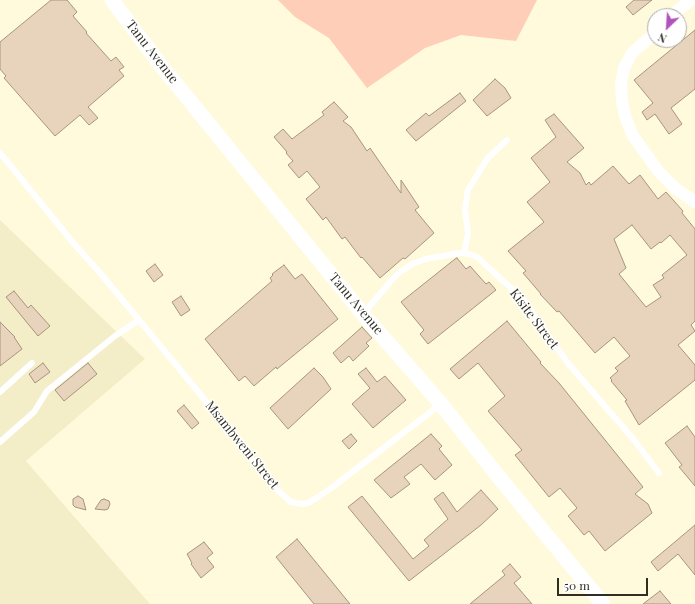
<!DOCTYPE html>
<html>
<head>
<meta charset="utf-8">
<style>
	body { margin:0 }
	#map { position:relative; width:695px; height:604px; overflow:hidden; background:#fffadc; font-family:"Playfair Display",serif }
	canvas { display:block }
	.north { position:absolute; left:647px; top:8px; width:40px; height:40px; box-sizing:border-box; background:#fff; border:1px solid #acaba7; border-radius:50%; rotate:205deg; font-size:11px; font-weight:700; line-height:16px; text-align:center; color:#302e23 }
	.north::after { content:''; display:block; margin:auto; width:14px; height:18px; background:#b153bd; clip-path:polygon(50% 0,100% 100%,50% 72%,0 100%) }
	.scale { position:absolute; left:557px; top:578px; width:91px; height:18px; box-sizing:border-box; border:2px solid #302e23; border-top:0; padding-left:5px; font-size:12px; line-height:14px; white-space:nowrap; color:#302e23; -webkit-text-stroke:3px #fff; paint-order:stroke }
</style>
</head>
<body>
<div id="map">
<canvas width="695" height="604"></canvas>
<div class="north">N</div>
<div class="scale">50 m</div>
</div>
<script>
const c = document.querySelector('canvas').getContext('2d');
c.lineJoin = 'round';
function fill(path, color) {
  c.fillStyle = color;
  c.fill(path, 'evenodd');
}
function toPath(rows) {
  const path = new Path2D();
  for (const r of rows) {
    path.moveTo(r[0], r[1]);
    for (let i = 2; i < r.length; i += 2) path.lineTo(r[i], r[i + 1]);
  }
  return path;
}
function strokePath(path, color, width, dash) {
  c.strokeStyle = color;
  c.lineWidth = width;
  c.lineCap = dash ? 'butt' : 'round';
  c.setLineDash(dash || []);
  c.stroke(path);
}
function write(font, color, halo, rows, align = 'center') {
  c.font = font + ' "Playfair Display",serif';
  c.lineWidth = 3;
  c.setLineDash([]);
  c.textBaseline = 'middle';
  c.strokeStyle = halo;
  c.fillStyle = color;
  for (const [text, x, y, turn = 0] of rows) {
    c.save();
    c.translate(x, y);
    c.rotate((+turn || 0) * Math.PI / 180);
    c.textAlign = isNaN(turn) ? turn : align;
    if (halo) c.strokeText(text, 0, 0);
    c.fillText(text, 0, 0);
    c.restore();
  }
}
const built = toPath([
	[0,220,145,359,26,461,150,604,0,604]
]);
const green = toPath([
	[278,0,537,0,516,41,461,35,425,48,367,88,329,38,295,17]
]);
const building = toPath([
	[51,0,67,0,77,12,73,16,87,32,86,33,111,61,116,57,124,67,119,70,124,76,88,107,98,118,89,125,80,115,55,136,4,78,6,76,0,69,0,42,51,0],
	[634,0,652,0,633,15,626,7,634,0],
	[695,30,695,89,671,108,682,124,669,134,655,114,647,120,642,112,653,103,634,80,695,30],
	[495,79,505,88,511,98,487,116,473,100,495,79],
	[460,93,466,101,416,141,406,130,426,113,429,116,460,93],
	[334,102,348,117,343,121,351,127,367,151,370,148,401,193,401,180,419,207,415,210,434,233,405,259,403,258,380,278,362,257,361,258,345,237,342,239,326,217,323,220,306,199,320,187,307,171,299,178,288,165,293,161,286,153,287,152,274,137,283,129,292,139,324,115,322,112,334,102],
	[554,114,584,148,567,162,580,173,586,185,589,182,591,185,613,166,629,184,640,175,658,199,666,192,683,211,682,213,695,229,695,321,691,325,695,331,678,345,695,365,695,380,639,425,625,401,627,400,611,381,612,380,610,378,618,371,615,368,630,356,614,337,595,353,559,311,557,312,540,294,541,294,523,273,526,271,508,251,544,222,527,202,550,182,531,158,556,137,545,120,554,114],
	[632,225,651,249,660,242,661,243,670,235,687,255,662,275,664,278,653,285,661,297,646,307,619,274,626,268,614,239,632,225],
	[457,258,466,269,470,266,486,284,489,282,496,290,428,344,420,334,424,330,401,302,455,259,457,258],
	[155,264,163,275,154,282,146,271,155,264],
	[284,265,295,279,302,274,338,319,277,369,276,367,254,386,245,376,239,381,205,339,272,281,270,278,273,275,272,274,284,265],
	[14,291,28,308,31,305,50,326,38,336,6,297,14,291],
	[181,296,190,310,181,316,172,302,181,296],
	[507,321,541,362,540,363,559,383,643,487,635,494,648,504,652,513,605,551,589,531,584,535,568,516,577,508,560,488,549,497,515,455,522,450,488,411,505,396,478,363,459,379,450,369,507,321],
	[0,322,15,337,14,337,22,349,0,366,0,322],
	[362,327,372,338,366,343,369,346,353,361,349,356,341,363,333,353,362,327],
	[43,363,50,372,35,383,29,374,43,363],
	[88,363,97,374,64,401,55,390,88,363],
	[314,368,323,377,331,389,288,429,270,408,314,368],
	[366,368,377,382,385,376,406,400,373,428,352,404,370,388,358,374,366,368],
	[184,405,199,423,192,429,177,411,184,405],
	[687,426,695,437,695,486,679,467,682,465,665,443,687,426],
	[351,434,357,441,349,449,342,441,351,434],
	[431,434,442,446,439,449,452,465,435,480,421,464,404,477,410,484,391,498,374,480,431,434],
	[481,490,498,509,481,525,409,581,348,507,362,496,413,559,429,546,424,540,448,519,434,499,443,492,457,512,481,490],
	[78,496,83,499,86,510,75,507,73,505,73,499,78,496],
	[104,499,109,501,110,504,108,509,105,510,95,509,101,500,104,499],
	[695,525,695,575,678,554,658,571,651,562,695,525],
	[297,539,350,604,314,604,276,557,297,539],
	[204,542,213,553,207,558,214,567,201,578,191,564,192,563,187,554,204,542],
	[510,564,521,577,514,583,532,604,470,604,505,575,502,571,510,564],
	[660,591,671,604,643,604,660,591]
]);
const service = toPath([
	[0,153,75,245,101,274,210,406,274,487,291,502,296,503,304,504,310,502,330,489,441,404],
	[464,253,468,234,465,208,468,190,487,159,507,140],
	[363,314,391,281,400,272,412,264,426,259,460,253,469,254,477,257,522,298,567,362,634,440,659,473],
	[0,392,32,363],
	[0,442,34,412,47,391,115,336,139,320]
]);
const minor = toPath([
	[671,16,691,0],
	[655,33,632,53,624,68,621,84,622,101,625,116,633,136,659,172,675,188,695,202]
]);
const tertiary = toPath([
	[112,0,159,63,363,314,441,404,502,481,603,604]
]);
const streetNames = [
	["Tanu Avenue",152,52,52],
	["Tanu Avenue",356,304,50],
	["Kisite Street",534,319,53],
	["Msambweni Street",242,445,51]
];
fill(built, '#f4eec8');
fill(green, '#feceb9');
fill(building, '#e8d4bc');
strokePath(building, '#a7947e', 1);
strokePath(service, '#fff', 6);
strokePath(minor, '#fff', 12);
strokePath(tertiary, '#fff', 15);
write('13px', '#302e23', '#fff', streetNames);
</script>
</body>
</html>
